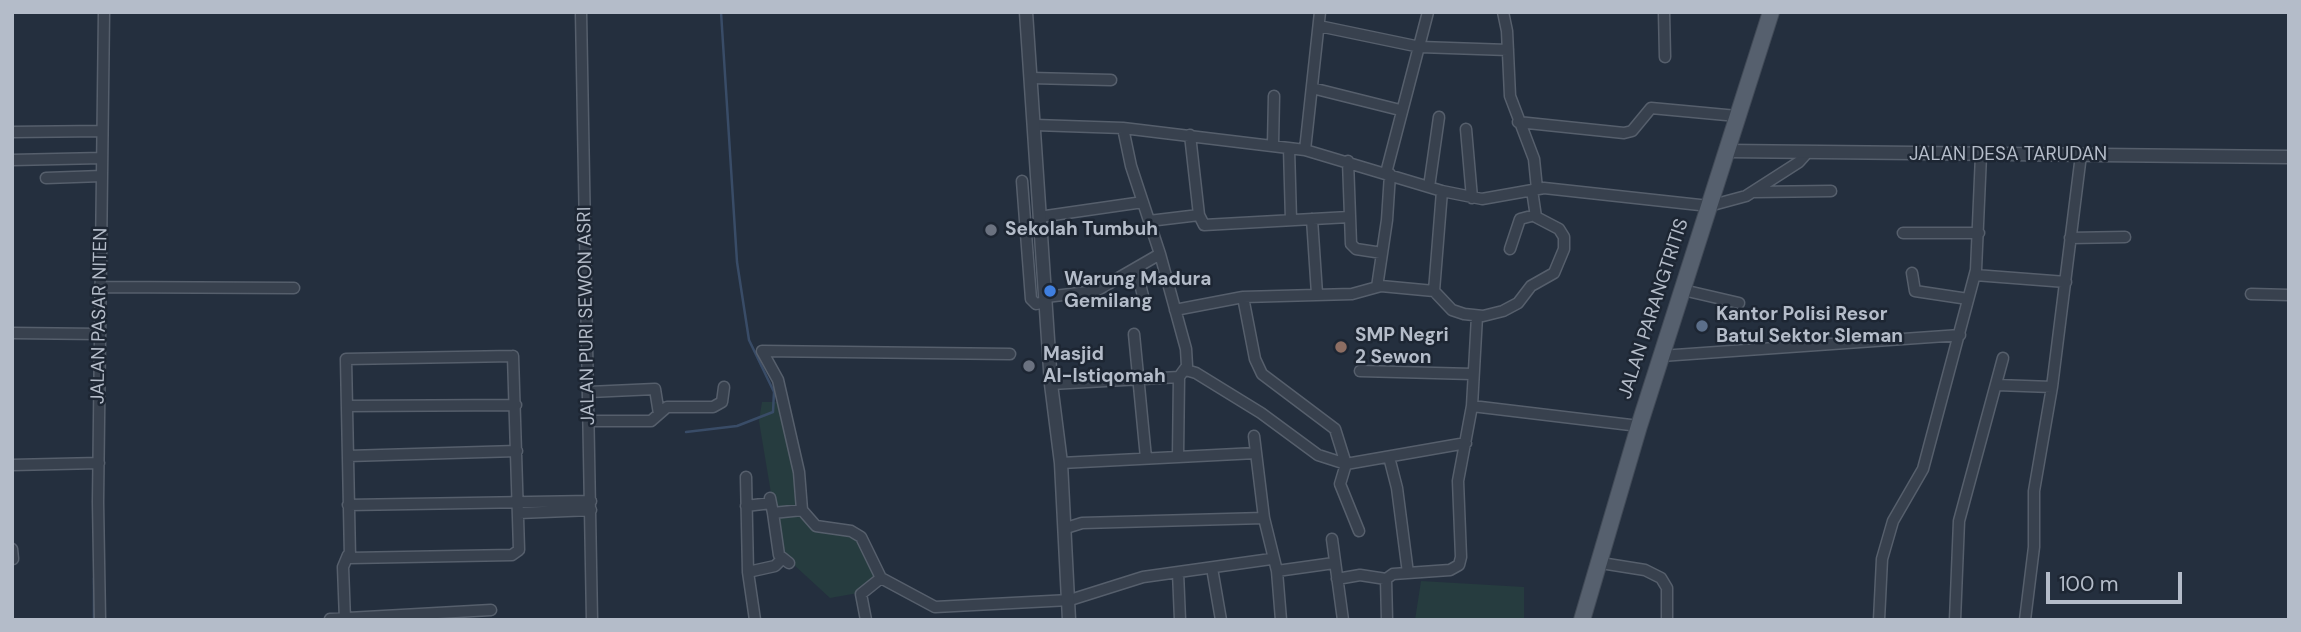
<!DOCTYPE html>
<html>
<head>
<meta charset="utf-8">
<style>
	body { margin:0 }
	#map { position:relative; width:2301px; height:632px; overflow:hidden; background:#242f3e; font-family:"DM Sans",sans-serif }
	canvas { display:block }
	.frame { position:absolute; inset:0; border:14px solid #b4bcc9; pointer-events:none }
	.scale { position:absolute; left:2046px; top:572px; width:136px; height:32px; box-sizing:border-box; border:4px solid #b4bcc9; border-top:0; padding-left:9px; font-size:21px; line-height:24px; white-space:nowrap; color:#b4bcc9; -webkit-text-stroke:5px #1d2633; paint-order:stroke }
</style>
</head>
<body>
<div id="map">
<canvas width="2301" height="632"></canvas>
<div class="frame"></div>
<div class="scale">100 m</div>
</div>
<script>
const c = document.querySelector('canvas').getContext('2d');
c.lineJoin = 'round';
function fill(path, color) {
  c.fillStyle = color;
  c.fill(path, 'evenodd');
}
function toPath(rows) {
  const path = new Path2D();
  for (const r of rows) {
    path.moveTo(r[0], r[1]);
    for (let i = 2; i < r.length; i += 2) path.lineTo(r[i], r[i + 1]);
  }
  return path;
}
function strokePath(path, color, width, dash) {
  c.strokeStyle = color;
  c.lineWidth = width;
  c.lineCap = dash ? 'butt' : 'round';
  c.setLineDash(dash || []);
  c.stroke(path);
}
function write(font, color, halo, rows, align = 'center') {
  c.font = font + ' "DM Sans",sans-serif';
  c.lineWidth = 5;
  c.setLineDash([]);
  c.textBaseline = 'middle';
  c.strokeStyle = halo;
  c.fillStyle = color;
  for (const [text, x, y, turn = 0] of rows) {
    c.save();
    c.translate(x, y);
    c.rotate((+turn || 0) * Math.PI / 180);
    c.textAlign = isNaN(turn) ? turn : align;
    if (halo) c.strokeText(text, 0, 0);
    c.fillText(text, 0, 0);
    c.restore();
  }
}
const green = toPath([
	[762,402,781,402,813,528,847,532,859,540,875,580,858,593,830,598,781,553,759,421],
	[1421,581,1524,587,1524,620,1415,620]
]);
const stream = toPath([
	[686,432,737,426,773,412,774,392,749,340,737,262,721,12],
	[94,620,94,578]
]);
const minor = toPath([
	[581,12,592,620],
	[1503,12,1507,31,1510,96,1534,159,1537,189],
	[1664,12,1665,57],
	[1319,26,1420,47,1508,50],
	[1031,78,1111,80],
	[1312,88,1400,110],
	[1518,122,1624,133,1632,131,1651,108,1737,116],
	[1035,125,1123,128,1305,150,1442,191,1482,199,1544,188,1709,206,1746,196,1799,162,1807,153],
	[1123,128,1131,166,1160,254,1186,349,1187,366,1179,377,1178,456],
	[1466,129,1472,198],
	[12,132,102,131],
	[1190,135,1199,215,1204,225,1349,217],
	[1273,145,1274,96],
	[1289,148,1291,220],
	[1305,150,1320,12],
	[12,160,102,158],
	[1348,161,1351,244,1356,249,1382,253],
	[1386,173,1428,12],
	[46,178,102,176],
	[1022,181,1031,299,1036,304,1046,302],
	[1429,187,1439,117],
	[1755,192,1831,191],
	[1039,217,1143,202],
	[1312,219,1317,294],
	[1149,221,1199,215],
	[1903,233,1979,233],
	[2070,238,2125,237],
	[1510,249,1520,219,1535,215],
	[1136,268,1145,304],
	[1912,273,1915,291,1968,299],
	[1975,275,2066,282],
	[101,287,294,288],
	[1377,287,1387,220,1390,174],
	[1683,290,1739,303],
	[1434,291,1442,191],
	[2251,294,2289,295],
	[1046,297,1096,291,1160,254],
	[1243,297,1255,359,1262,374,1335,429,1346,464,1340,484,1359,531],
	[1175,310,1243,297,1352,294,1381,286,1434,291,1452,310,1464,314,1483,316,1503,311,1518,303,1531,286,1554,273,1564,249,1564,237,1559,229,1536,217,1532,190],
	[12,333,100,334],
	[1134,334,1146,458],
	[1010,354,762,351,778,380,799,472,802,510,816,526,851,531,861,537,881,578,935,607,1070,600,1143,577,1271,559],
	[513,356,519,550,512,555,350,558,346,359,513,356],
	[1661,356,1960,335],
	[1186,370,1196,373,1261,413,1318,455,1346,464,1466,443],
	[1360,371,1472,374],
	[1051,384,1179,377],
	[1997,385,2052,387],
	[589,392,655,389,659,414],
	[347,406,516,405],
	[1472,406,1639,426],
	[590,421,651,421,667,407,713,407,722,402,724,387],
	[1254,436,1264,518,1277,571,1281,620],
	[348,456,517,451],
	[1389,457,1397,488,1408,573],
	[1061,463,1256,453],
	[12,465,99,463],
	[746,477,748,572,755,620],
	[770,498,773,513,802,510],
	[348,505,591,501],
	[746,506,771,503],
	[519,513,591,510],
	[773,513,779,555,789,563],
	[1066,528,1082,523,1264,518],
	[1332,539,1343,620],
	[12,549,13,559],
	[1601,563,1645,570,1661,578,1667,588,1667,620],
	[1212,568,1221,620],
	[1277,571,1334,563],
	[748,572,775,566,783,558],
	[1178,572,1180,620],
	[1337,579,1360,575,1386,579,1393,574,1450,570,1459,565,1461,557,1458,481,1472,406,1477,316],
	[1386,579,1387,620],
	[330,619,491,610],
	[100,620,98,502,104,12],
	[345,620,343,567,348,555],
	[866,620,861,594,881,578],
	[1879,620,1882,559,1893,521,1923,469,1976,270,1981,155],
	[1955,620,1959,521,2003,358],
	[2025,620,2034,547,2034,491,2052,387,2081,155]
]);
const tertiary = toPath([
	[1026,12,1051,384,1061,463,1069,620],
	[1727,151,2289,157]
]);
const primary = toPath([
	[1582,620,1639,426,1771,12]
]);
const markers = [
	[991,230,7,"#6b7280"],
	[1050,291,7,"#3f7fe0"],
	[1702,326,7,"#5c6f8a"],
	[1341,347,7,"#8d6e63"],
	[1029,366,7,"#6b7280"]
];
const streetNames = [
	["JALAN DESA TARUDAN",2008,155],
	["JALAN PARANGTRITIS",1654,309,-72],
	["JALAN PASAR NITEN",100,316,-89],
	["JALAN PURI SEWON ASRI",587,316,-91]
];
const poiNames = [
	["Sekolah Tumbuh",1005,230],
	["Warung Madura",1064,280],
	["Gemilang",1064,302],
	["Kantor Polisi Resor",1716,315],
	["Batul Sektor Sleman",1716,337],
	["SMP Negri",1355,336],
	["2 Sewon",1355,358],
	["Masjid",1043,355],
	["Al-Istiqomah",1043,377]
];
fill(green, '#263c3f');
strokePath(stream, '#394c67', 2.5);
strokePath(minor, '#565f6c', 13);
strokePath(tertiary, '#565f6c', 15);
strokePath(primary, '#414a57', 18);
strokePath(minor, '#38414e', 10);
strokePath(tertiary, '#38414e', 12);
strokePath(primary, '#56606e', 16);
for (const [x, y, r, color] of markers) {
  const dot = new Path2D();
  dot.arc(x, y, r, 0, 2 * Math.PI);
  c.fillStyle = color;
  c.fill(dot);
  strokePath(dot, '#1d2633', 2.5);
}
write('19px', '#b4bcc9', '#1d2633', streetNames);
write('bold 19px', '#b4bcc9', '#1d2633', poiNames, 'left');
</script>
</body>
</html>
